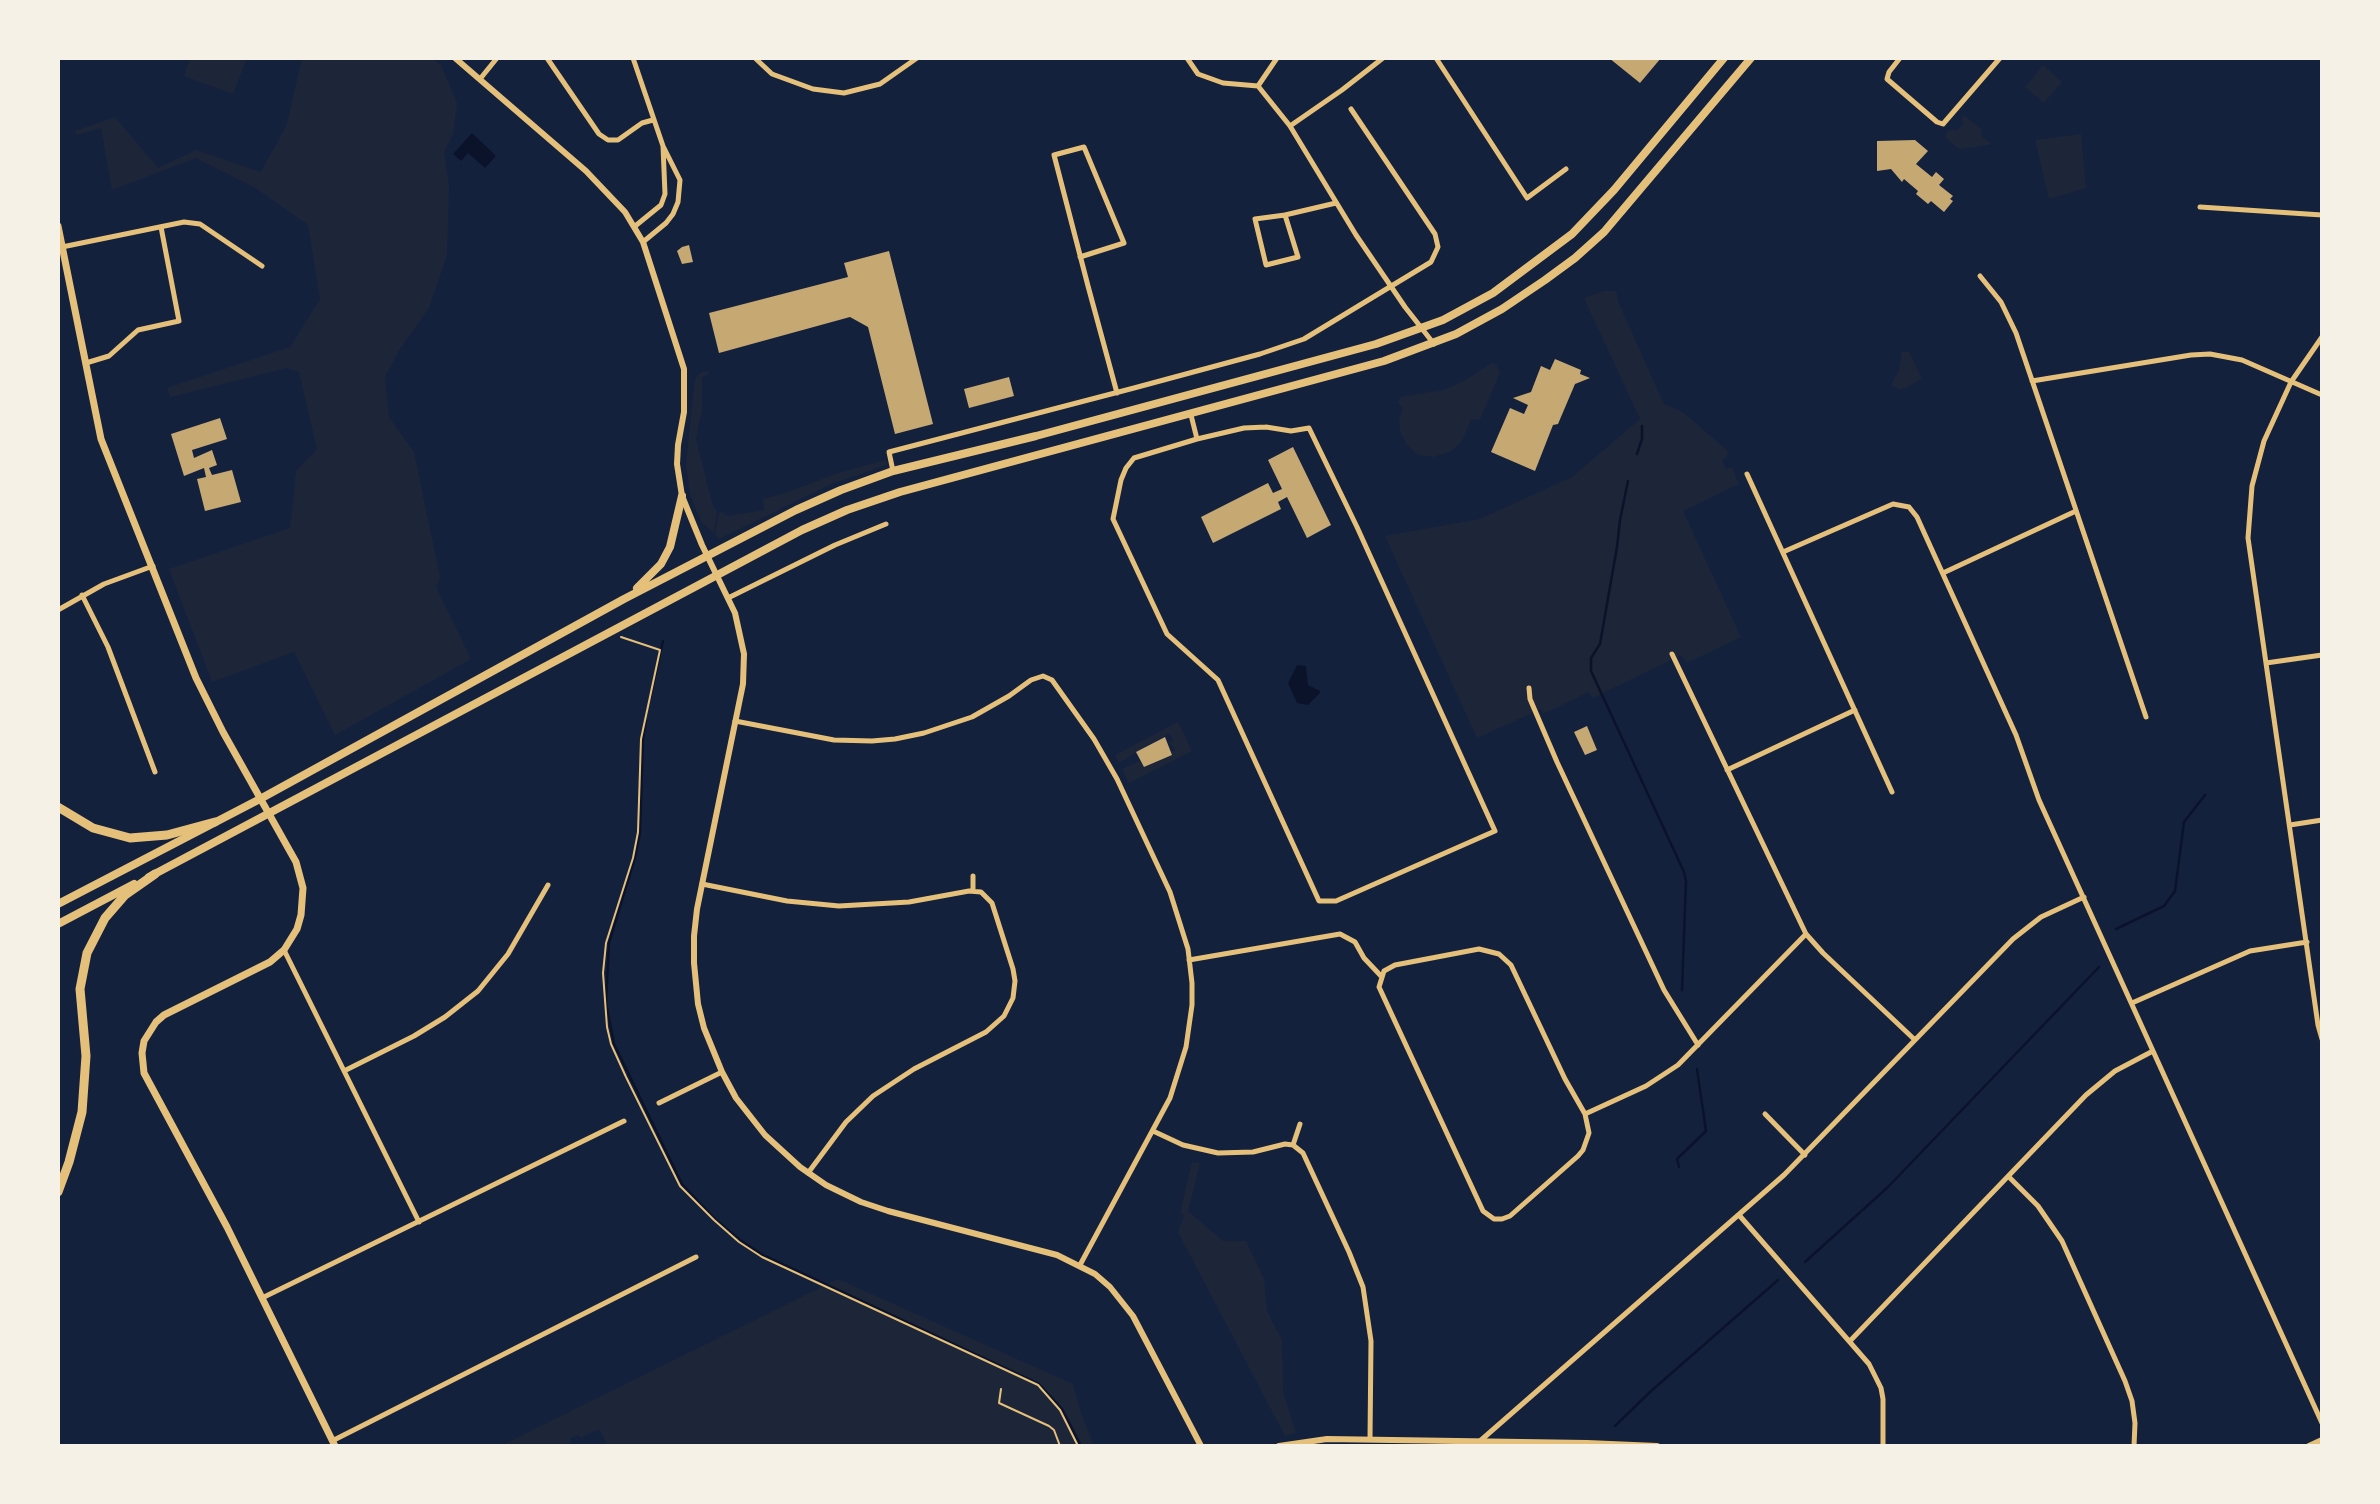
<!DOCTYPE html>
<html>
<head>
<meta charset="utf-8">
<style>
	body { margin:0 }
	#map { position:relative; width:2380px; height:1504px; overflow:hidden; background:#14213d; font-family:Inter,sans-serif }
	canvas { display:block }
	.frame { position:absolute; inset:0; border:60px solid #f6f1e7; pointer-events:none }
</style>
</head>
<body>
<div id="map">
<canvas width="2380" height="1504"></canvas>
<div class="frame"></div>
</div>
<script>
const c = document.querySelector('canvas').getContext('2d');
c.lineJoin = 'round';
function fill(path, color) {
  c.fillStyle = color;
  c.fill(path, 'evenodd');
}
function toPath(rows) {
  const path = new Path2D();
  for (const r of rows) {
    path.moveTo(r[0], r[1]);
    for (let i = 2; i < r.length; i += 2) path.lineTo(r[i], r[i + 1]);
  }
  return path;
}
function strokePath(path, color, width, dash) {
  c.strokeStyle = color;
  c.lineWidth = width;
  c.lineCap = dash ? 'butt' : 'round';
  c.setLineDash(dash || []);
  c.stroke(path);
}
const green = toPath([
	[190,58,247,58,233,94,184,76],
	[302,58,432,58,441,65,457,103,453,134,444,152,449,186,447,255,429,308,398,352,385,377,389,417,414,452,440,577,436,587,471,659,335,735,294,652,212,682,169,569,290,528,296,471,317,449,299,372,286,368,170,397,167,388,290,347,320,299,308,225,254,187,196,158,112,190,101,128,76,135,75,131,115,117,158,168,196,150,261,172,287,124],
	[2043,65,2062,82,2044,103,2025,87],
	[1964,115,1981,129,1982,137,1990,143,1989,145,1959,149,1947,139,1945,135,1949,130,1958,130,1964,122,1961,119],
	[2081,134,2086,188,2049,199,2035,140],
	[1604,291,1616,291,1618,302,1664,404,1684,413,1728,451,1727,457,1722,460,1726,469,1732,467,1739,484,1683,511,1741,637,1687,663,1681,655,1593,698,1589,692,1543,714,1541,709,1477,738,1385,536,1480,519,1572,477,1640,419,1584,298],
	[1902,352,1909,352,1922,379,1901,390,1891,385,1899,370],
	[1492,363,1496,364,1500,373,1480,419,1471,420,1462,441,1451,451,1434,457,1418,455,1407,445,1400,431,1399,420,1403,408,1398,403,1401,397,1443,390,1464,381],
	[708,371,709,373,707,375,702,377,702,410,696,439,713,507,717,511,714,533,702,523,696,510,690,494,686,465,695,379,701,372],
	[886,460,886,465,829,485,719,539,715,534,719,513,722,512,728,516,764,510,763,499,782,494,841,472],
	[1178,722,1192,751,1129,783,1122,769,1139,761,1145,767,1172,755,1171,752,1175,750,1171,744,1168,743,1173,740,1169,733,1119,763,1115,755],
	[1192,1162,1200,1163,1188,1211,1223,1241,1246,1241,1264,1279,1267,1311,1282,1340,1283,1392,1296,1433,1285,1436,1178,1232,1184,1215,1180,1213],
	[838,1279,1073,1384,1081,1413,1094,1446,608,1446,599,1429,580,1438,579,1435,570,1438,571,1442,565,1446,500,1446]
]);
const water = toPath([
	[472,133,496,156,485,168,468,153,461,161,453,154],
	[1297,665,1306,666,1308,685,1320,691,1320,693,1308,705,1297,703,1288,683]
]);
const stream = toPath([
	[1637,454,1642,439,1642,426],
	[1628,481,1620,520,1617,547,1600,644,1591,658,1591,671,1684,872,1686,881,1682,990],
	[650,699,663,641],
	[646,720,643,739,640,833,635,858,609,943,606,1002,614,1044,682,1184,715,1219,740,1240,763,1255,1039,1384,1062,1409,1081,1446],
	[2116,929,2164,906,2175,891,2184,822,2205,795],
	[1679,1167,1677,1159,1706,1131,1697,1069],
	[1805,1262,1888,1187,2099,967],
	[1615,1426,1650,1392,1778,1280]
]);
const building = toPath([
	[1609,58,1661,58,1640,83],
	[1915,140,1928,151,1916,164,1932,177,1936,172,1944,179,1939,185,1953,196,1950,199,1953,201,1944,212,1931,201,1928,204,1916,194,1918,191,1904,179,1902,182,1891,169,1877,171,1877,141],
	[689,245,693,262,682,264,677,251,682,247],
	[889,251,933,424,895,434,868,327,850,317,719,353,709,313,848,277,844,263],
	[1555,359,1581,370,1580,374,1590,378,1575,384,1558,424,1553,425,1535,471,1491,452,1510,408,1524,414,1528,405,1513,398,1531,392,1541,366,1550,370],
	[1009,377,1014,396,969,408,964,389],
	[220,418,227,439,192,450,194,458,212,450,217,465,209,468,212,475,232,470,241,502,205,511,197,479,206,477,204,468,184,476,171,434],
	[1293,447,1331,525,1307,538,1287,497,1278,502,1281,509,1213,543,1201,517,1268,483,1273,493,1282,489,1268,460],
	[1587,726,1597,750,1585,755,1574,732],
	[1165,737,1172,755,1144,767,1136,752]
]);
const path = toPath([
	[621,637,660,650,641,739,638,832,633,858,606,943,603,973,607,1027,611,1044,626,1077,680,1186,714,1220,739,1242,762,1257,1038,1385,1060,1410,1078,1446],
	[1001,1389,999,1403,1049,1426,1054,1430,1060,1446]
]);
const minor = toPath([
	[547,58,599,134,608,140,618,140,642,123,653,120],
	[633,58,663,146,680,180,678,202,673,214,666,223,643,242],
	[755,58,772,74,813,89,844,93,880,84,917,58],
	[1187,58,1198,74,1223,83,1258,86,1277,58],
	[1436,58,1527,198,1566,169],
	[1900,58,1889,72,1887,79,1937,122,1943,124,2000,58],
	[480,79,497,58],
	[1258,86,1290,126,1356,235,1405,307,1434,344],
	[1290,126,1342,90,1383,58],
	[2200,207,2322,215],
	[1285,215,1298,257,1266,265,1255,219,1285,215,1336,203],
	[634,227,661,205,665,194,663,146],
	[62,247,184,222,200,224,262,266],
	[1080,257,1124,243,1084,147,1054,155,1088,286,1117,393],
	[1980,276,2001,302,2016,333,2146,717],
	[2322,337,2291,382,2264,441,2252,486,2248,538,2318,1025,2322,1039],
	[86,363,109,356,138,330,179,321,161,227],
	[2032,381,2191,355,2210,354,2242,360,2322,395],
	[1191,415,1197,439],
	[1266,427,1291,431,1309,428,1357,527,1495,831,1336,901,1319,901,1218,680,1167,634,1113,519,1121,480,1126,468,1134,458,1197,439,1244,428,1266,427],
	[893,471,889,452,1134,388,1260,354,1304,339,1431,262,1438,247,1435,234,1351,109],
	[1747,474,1892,792],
	[1783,552,1893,504,1909,507,1917,517,2016,735,2039,800,2322,1423],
	[1943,573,2076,511],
	[82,595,108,647,155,772],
	[728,598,835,545,886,524],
	[58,610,104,584,153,566],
	[1672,654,1806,934,1823,953,1915,1040],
	[2266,663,2322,655],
	[1529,688,1530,699,1557,762,1664,990,1698,1045],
	[735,721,834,740,872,741,895,739,924,733,972,717,1009,696,1031,680,1043,676,1052,680,1094,739,1117,779,1170,892,1188,949,1192,983,1192,1005,1186,1047,1170,1098,1080,1265],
	[1727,770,1855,710],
	[2290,825,2322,820],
	[702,884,787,901,839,906,909,902,969,891,981,892,992,903,1013,969,1015,981,1013,998,1004,1016,986,1032,914,1069,873,1096,846,1122,808,1173],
	[973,890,973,876],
	[1479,949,1499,954,1511,965,1565,1079,1585,1114,1589,1133,1583,1150,1578,1156,1510,1216,1502,1219,1494,1219,1483,1211,1379,987,1384,971,1395,965,1479,949],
	[284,950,419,1222],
	[1189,960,1340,934,1355,942,1364,958,1381,976],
	[2132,1003,2250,951,2307,942],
	[344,1071,414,1036,445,1017,478,991,508,954,548,885],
	[659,1103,722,1072],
	[1585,1114,1646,1086,1678,1065,1806,934],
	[1765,1114,1805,1155],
	[1153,1131,1183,1145,1218,1153,1253,1152,1285,1144,1293,1145,1303,1153,1349,1252,1363,1287,1371,1341,1370,1439],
	[1293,1145,1300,1124],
	[2009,1177,2038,1206,2062,1241,2125,1381,2132,1401,2135,1423,2134,1446],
	[1739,1215,1869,1364,1881,1388,1883,1399,1883,1446],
	[262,1298,624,1121],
	[1850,1341,2086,1095,2115,1071,2153,1051],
	[332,1441,696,1257],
	[1480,1441,1784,1175,2013,939,2041,917,2084,897]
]);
const tertiary = toPath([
	[455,58,586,171,625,212,643,242,684,369,684,412,678,445,677,464,682,496,702,545,735,613,744,654,743,684,697,909,694,936,694,963,698,1004,704,1028,722,1072,736,1098,765,1135,800,1167,826,1185,861,1202,888,1211,1057,1255,1095,1274,1110,1287,1133,1316,1201,1446],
	[1279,1446,1327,1439,1587,1443,1657,1446],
	[2309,1446,2322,1440]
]);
const secondary = toPath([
	[58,226,101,439,196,678,223,732,296,862,303,888,301,915,297,929,284,950,270,962,164,1015,156,1022,144,1041,142,1053,144,1073,227,1227,335,1446]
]);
const primary = toPath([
	[637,588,661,564,670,547,682,496],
	[149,877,802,530,847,510,900,492,1384,361,1456,334,1502,309,1545,280,1575,258,1604,232,1751,58],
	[58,904,260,799,624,599,796,510,841,490,893,471,1036,436,1376,344,1443,320,1493,293,1572,234,1614,190,1724,58],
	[58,924,134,884]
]);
const motorway = toPath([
	[58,807,93,828,130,838,167,835,215,822],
	[58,1192,69,1162,82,1112,86,1056,80,989,87,953,105,918,125,895,155,874]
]);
fill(green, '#1d2539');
fill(water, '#0b132b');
strokePath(stream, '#0b132b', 2.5);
fill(building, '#c6a872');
strokePath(path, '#e5c07b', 2);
strokePath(minor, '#e5c07b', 5);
strokePath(tertiary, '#e5c07b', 6);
strokePath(secondary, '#e5c07b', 7);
strokePath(primary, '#e5c07b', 8);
strokePath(motorway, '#e5c07b', 9);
</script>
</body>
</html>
